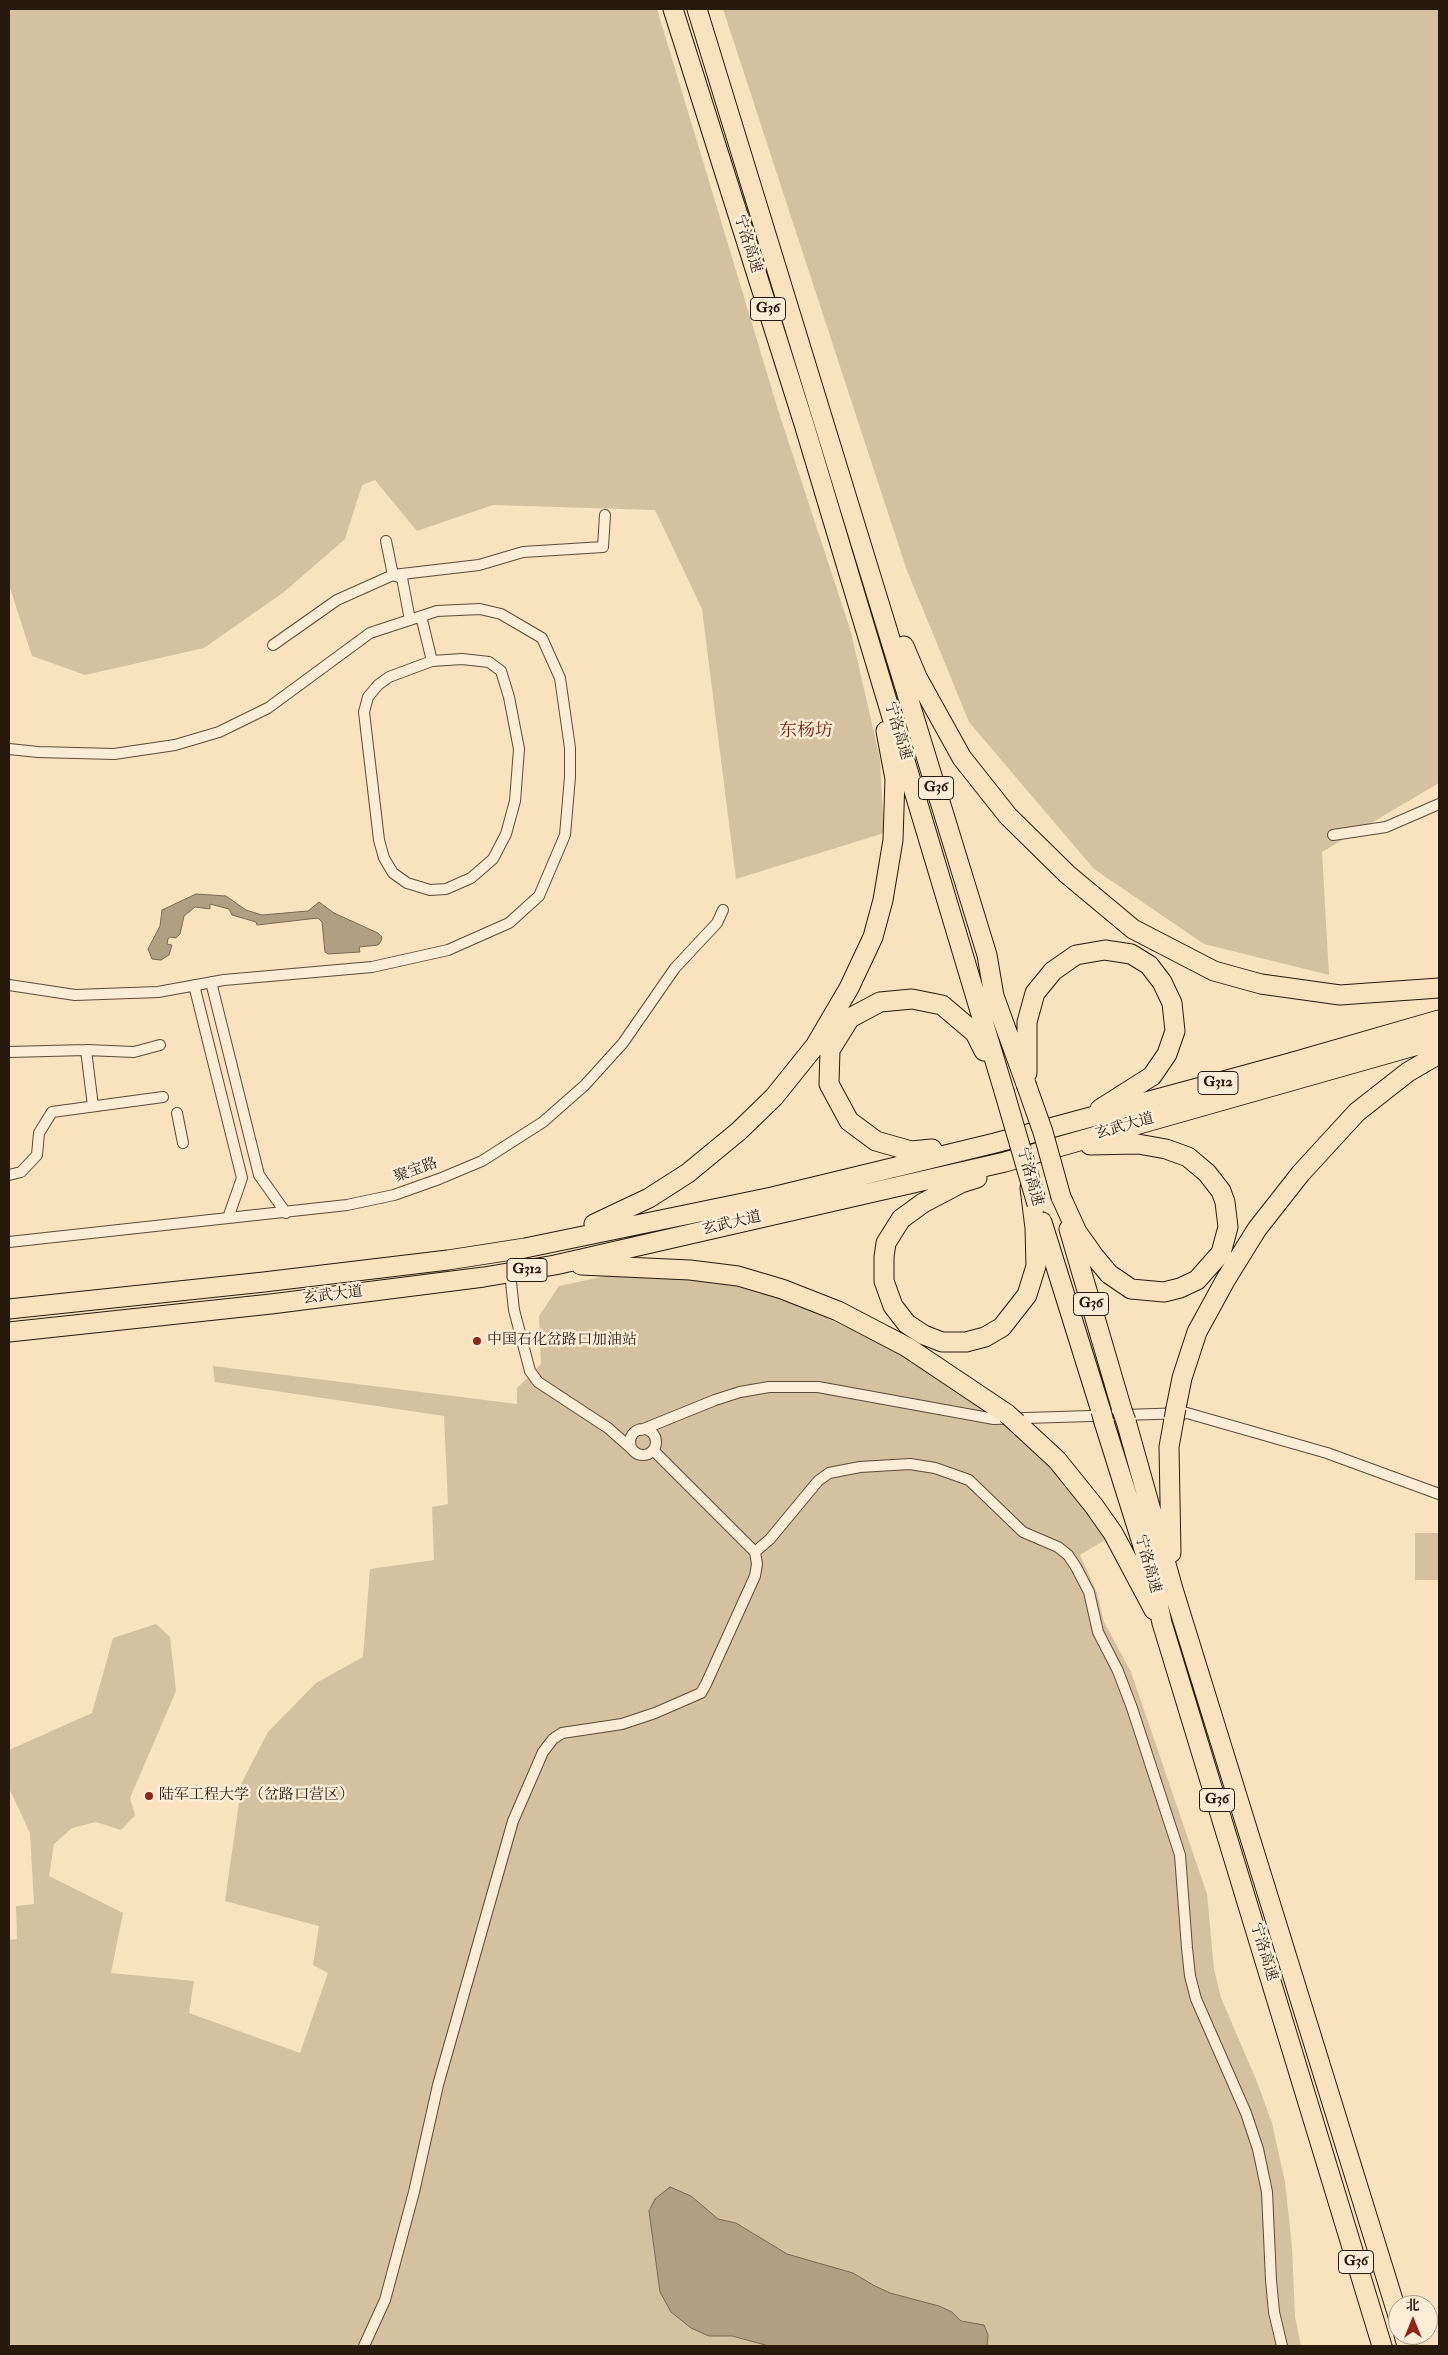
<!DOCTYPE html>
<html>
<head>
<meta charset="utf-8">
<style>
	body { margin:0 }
	#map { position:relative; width:1448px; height:2355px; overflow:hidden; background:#f9e2be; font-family:"IM FELL Double Pica","Noto Serif SC",serif }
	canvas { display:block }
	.frame { position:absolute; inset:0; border:10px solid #27190b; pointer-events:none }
	.north { position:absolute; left:1388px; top:2295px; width:50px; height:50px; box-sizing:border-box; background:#fbecd5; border:1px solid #a69884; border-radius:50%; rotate:0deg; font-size:14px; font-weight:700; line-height:20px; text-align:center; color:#27190b }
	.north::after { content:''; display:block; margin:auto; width:18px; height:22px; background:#8f2418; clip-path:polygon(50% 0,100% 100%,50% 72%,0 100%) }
</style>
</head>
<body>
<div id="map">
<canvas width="1448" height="2355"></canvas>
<div class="frame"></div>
<div class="north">北</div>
</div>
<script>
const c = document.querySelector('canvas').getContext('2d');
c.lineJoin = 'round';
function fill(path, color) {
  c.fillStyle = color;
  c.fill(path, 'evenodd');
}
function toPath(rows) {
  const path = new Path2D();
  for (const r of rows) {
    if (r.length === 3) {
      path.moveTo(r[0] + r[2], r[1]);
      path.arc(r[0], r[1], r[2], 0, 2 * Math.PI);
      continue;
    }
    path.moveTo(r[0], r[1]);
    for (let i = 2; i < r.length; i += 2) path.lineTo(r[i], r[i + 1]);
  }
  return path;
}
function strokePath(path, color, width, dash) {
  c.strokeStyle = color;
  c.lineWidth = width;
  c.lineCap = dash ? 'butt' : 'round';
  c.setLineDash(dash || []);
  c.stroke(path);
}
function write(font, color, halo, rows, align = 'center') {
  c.font = font + ' "IM FELL Double Pica","Noto Serif SC",serif';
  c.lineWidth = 5;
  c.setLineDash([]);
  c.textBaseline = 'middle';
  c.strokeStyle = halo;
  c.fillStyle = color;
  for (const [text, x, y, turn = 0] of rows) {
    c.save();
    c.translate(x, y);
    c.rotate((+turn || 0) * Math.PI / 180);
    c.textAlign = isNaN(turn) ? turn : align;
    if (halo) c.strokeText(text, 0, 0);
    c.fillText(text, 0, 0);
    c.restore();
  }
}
const green = toPath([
	[9,9,657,9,779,413,851,632,880,759,884,833,736,879,702,609,655,510,493,505,417,531,375,480,362,485,345,539,284,592,204,648,85,675,32,656,9,585],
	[723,9,1439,9,1439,783,1322,852,1329,975,1204,944,1094,869,969,722,906,568],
	[620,1273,705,1278,791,1301,925,1365,1022,1435,1110,1537,1080,1555,1097,1593,1104,1622,1131,1672,1207,1894,1214,1969,1221,1998,1257,2082,1272,2123,1285,2182,1292,2247,1295,2317,1301,2346,9,2346,9,1940,17,1939,16,1906,34,1904,30,1833,9,1788,9,1750,92,1713,113,1638,156,1624,170,1637,176,1691,130,1798,135,1815,121,1830,96,1822,72,1828,54,1844,49,1876,123,1913,111,1973,194,1981,189,2013,300,2053,328,1973,313,1965,319,1926,225,1901,242,1782,268,1732,316,1683,363,1657,370,1569,434,1560,432,1507,448,1504,444,1416,215,1382,213,1366,517,1404,517,1388,541,1364,539,1316,559,1286],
	[1415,1533,1439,1533,1439,1580,1415,1580]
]);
const water = toPath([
	[196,894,226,896,246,910,262,915,308,911,319,902,334,913,378,933,382,937,381,941,378,945,359,947,360,952,328,954,325,952,322,922,318,918,257,925,256,922,232,915,229,909,210,904,210,909,195,907,184,916,180,934,176,938,170,937,168,939,167,944,172,945,169,955,161,960,152,959,148,949,160,926,162,910,196,894],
	[670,2187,691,2196,718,2219,736,2223,787,2254,853,2273,873,2285,890,2293,939,2306,952,2312,961,2321,984,2325,988,2335,987,2346,769,2346,732,2336,709,2336,691,2328,671,2312,660,2292,649,2211,655,2199,670,2187]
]);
const street = toPath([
	[386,541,393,575,402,578,410,620],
	[421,616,432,661,389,677,378,685,368,697,364,712,379,840,384,858,393,873,407,883,430,890,446,889,471,878,493,859,506,834,515,801,519,749,509,697,501,671,489,662,462,659,432,661],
	[273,645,337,600,393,575,479,565,523,552,603,547,605,515],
	[9,749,38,752,114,754,175,745,219,732,268,708,370,633,437,611,480,609,501,614,542,638,560,678,570,748,570,777,565,835,539,896,509,923,448,950,372,967,224,980,158,992,75,995,9,985],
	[1333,835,1386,827,1439,804],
	[211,982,259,1175,286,1213],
	[194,985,242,1178,228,1218],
	[86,1050,93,1106],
	[9,1052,86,1050,134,1052,160,1045],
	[177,1113,183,1143],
	[9,1175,21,1172,37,1155,39,1133,52,1112,163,1097],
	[9,1242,347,1205,394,1195,439,1179,482,1161,543,1122,585,1085,623,1043,675,968,717,923,723,910],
	[510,1273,514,1310,530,1371,538,1382,608,1428,633,1450],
	[643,1442,13],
	[641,1430,715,1400,740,1392,769,1387,818,1387,994,1419,1187,1413,1327,1453,1439,1494],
	[755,1552,770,1539,818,1481,829,1473,860,1467,910,1464,935,1468,969,1480,1023,1532,1058,1547,1068,1555,1076,1567,1089,1592,1098,1632,1118,1671,1132,1708,1180,1855,1187,1948,1190,1976,1196,1999,1246,2113,1258,2149,1267,2192,1271,2280,1274,2312,1282,2346],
	[364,2346,385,2300,414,2192,438,2085,513,1821,543,1752,553,1739,562,1733,622,1724,655,1713,701,1693,706,1684,755,1576,757,1564,755,1552,653,1450]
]);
const highway = toPath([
	[673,9,804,424,1004,1091],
	[697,9,987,955,994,996,1026,1084],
	[904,646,917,677,962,758,1008,816,1067,874,1133,929,1214,971,1261,984,1340,995,1439,988],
	[1027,1073,1027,1022,1035,993,1053,971,1076,955,1105,950,1131,954,1149,965,1162,982,1172,1003,1175,1031,1167,1054,1152,1076,1100,1109],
	[932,1149,911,1151,876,1141,849,1121,829,1084,830,1050,850,1018,880,1002,912,999,942,1005,975,1033,984,1051],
	[977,1178,961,1183,923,1203,901,1219,886,1243,884,1257,884,1281,893,1306,907,1324,924,1335,942,1342,966,1342,985,1337,1002,1327,1027,1295,1036,1266,1035,1228,1030,1188],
	[1061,1197,1077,1232,1094,1256,1109,1274,1131,1289,1164,1292,1180,1288,1197,1280,1221,1253,1228,1227,1225,1202,1221,1191,1207,1173,1188,1157,1166,1149,1138,1144,1090,1145],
	[1042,1222,1101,1411],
	[594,1224,649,1198,688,1173,739,1131,774,1097,815,1046,849,988,873,937,883,900,893,840,895,779,886,731],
	[1069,1229,1122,1410],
	[581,1265,690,1270,738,1276,782,1289,838,1311,907,1347,1007,1414],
	[9,1309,264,1282,448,1260,525,1248,772,1197,995,1143,1290,1063,1439,1020],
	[9,1332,271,1304,484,1277,555,1265,1005,1162,1439,1039],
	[1176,1408,1182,1378,1197,1332,1226,1279,1257,1229,1301,1173,1357,1112,1408,1072,1439,1054],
	[1126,1421,1173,1589,1398,2316],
	[1104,1422,1152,1575,1162,1623,1382,2346],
	[1017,1423,1057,1460,1094,1506,1113,1533,1154,1610],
	[1171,1553,1169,1447,1174,1419],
	[1404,2335,1407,2346]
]);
const highwayBridge = toPath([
	[1026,1084,1043,1132,1061,1197],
	[1004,1091,1037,1204],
	[1122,1410,1126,1421],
	[1101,1411,1104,1422],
	[1007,1414,1017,1423],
	[1174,1419,1176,1408]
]);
const markers = [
	[477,1341,5,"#8f2418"],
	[149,1796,5,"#8f2418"]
];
const shields = [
	[768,309,35],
	[936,788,35],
	[1218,1083,40],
	[527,1270,40],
	[1091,1304,35],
	[1217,1800,35],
	[1356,2262,35]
];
const shieldNames = [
	["G36",768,309],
	["G36",936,788],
	["G312",1218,1083],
	["G312",527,1270],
	["G36",1091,1304],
	["G36",1217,1800],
	["G36",1356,2262]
];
const streetNames = [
	["宁洛高速",747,244,72],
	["宁洛高速",897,731,73],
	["玄武大道",1125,1127,-16],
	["聚宝路",416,1171,-20],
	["宁洛高速",1029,1177,74],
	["玄武大道",732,1224,-13],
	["玄武大道",333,1296,-7],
	["宁洛高速",1147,1564,74],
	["宁洛高速",1263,1952,73]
];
const poiNames = [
	["中国石化岔路口加油站",487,1341],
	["陆军工程大学（岔路口营区）",159,1796]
];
const quarterNames = [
	["东杨坊",806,732]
];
fill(green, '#d5c0a0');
fill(water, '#b29e81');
strokePath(water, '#7a6952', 1);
strokePath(street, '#5c4b38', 12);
strokePath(highway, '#27190b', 21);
strokePath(street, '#fbecd5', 10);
strokePath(highway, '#f9e2be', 19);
strokePath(highwayBridge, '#27190b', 21, []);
strokePath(highwayBridge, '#f9e2be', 19);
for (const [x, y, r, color] of markers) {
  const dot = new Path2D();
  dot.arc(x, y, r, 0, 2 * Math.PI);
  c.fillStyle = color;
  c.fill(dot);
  strokePath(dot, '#fbecd5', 2);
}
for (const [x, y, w] of shields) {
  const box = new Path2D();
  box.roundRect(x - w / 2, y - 11.5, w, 23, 4);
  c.fillStyle = '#fbecd5';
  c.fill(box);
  strokePath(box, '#27190b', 1);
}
write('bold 14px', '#27190b', null, shieldNames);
write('15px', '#27190b', '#fbecd5', streetNames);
write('15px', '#27190b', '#fbecd5', poiNames, 'left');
write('18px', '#7a1f14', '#fbecd5', quarterNames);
</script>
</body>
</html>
